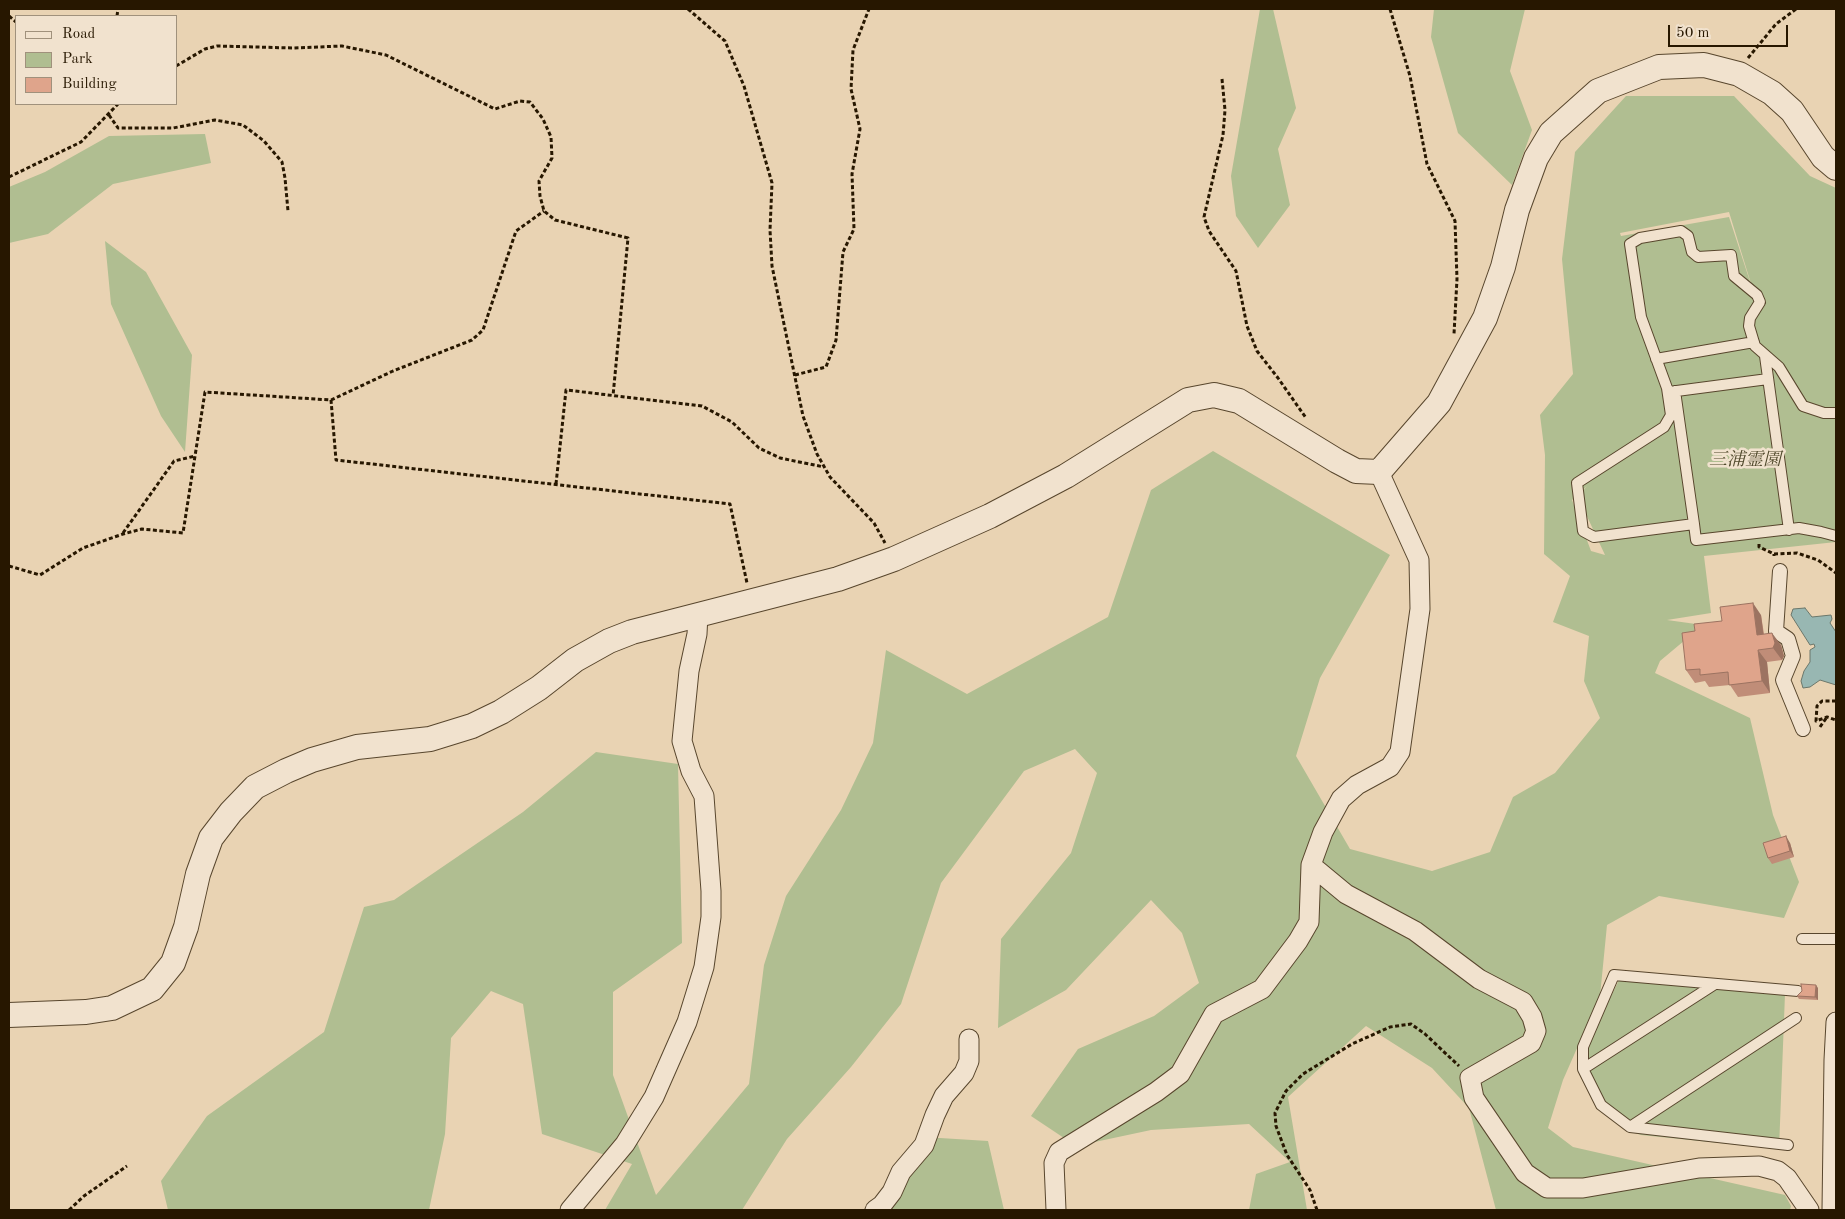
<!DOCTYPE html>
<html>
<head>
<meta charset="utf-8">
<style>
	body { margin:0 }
	#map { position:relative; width:1845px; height:1219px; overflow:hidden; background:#e9d3b3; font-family:"Old Standard TT",serif }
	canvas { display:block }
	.frame { position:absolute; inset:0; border:10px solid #271700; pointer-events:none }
	.legend { position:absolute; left:15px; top:15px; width:162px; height:90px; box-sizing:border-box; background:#f1e2ce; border:1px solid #a0917c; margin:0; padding:6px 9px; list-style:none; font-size:15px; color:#271700 }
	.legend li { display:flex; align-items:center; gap:10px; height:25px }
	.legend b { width:25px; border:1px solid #a0917c }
	.scale { position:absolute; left:1668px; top:25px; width:120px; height:22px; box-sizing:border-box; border:2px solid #271700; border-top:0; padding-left:6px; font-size:15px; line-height:18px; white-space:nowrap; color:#271700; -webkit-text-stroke:4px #f1e2ce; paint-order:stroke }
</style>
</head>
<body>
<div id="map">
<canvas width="1845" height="1219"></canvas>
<div class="frame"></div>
<ul class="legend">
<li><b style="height:6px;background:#f1e2ce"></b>Road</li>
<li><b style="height:14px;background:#b0be91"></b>Park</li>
<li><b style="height:14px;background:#dfa48b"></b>Building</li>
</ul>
<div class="scale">50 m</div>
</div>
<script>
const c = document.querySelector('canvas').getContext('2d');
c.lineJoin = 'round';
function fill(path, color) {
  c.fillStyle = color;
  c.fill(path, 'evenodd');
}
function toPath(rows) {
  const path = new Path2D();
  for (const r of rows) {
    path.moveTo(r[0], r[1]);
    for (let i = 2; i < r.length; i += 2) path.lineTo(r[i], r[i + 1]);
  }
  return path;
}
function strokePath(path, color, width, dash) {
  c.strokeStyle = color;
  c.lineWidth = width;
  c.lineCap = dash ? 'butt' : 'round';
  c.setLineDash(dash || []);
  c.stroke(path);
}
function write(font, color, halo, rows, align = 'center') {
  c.font = font + ' "Old Standard TT","Noto Serif JP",serif';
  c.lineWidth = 5;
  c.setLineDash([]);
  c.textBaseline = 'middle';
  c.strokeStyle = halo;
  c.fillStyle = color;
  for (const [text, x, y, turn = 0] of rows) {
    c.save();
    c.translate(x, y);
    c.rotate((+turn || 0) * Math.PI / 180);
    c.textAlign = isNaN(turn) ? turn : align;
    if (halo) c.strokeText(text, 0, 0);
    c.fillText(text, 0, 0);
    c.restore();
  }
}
const green = toPath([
	[1260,9,1273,9,1296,108,1278,149,1290,205,1258,248,1236,216,1231,176],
	[1434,9,1525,9,1510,71,1532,130,1512,185,1458,133,1431,37],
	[1626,96,1734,96,1810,176,1836,188,1836,542,1704,556,1711,613,1667,620,1703,625,1660,661,1655,673,1750,718,1773,815,1799,882,1784,918,1659,896,1607,925,1600,996,1563,1080,1548,1128,1573,1147,1785,1195,1791,1206,1790,1210,1496,1210,1469,1108,1432,1068,1366,1026,1288,1097,1307,1210,1249,1210,1256,1174,1290,1162,1249,1124,1151,1130,1076,1146,1031,1116,1078,1049,1154,1016,1199,983,1182,933,1151,900,1066,990,998,1028,1001,939,1071,853,1097,773,1075,749,1024,771,941,883,901,1004,851,1067,787,1139,742,1210,605,1210,632,1164,542,1134,523,1004,491,991,451,1038,445,1134,429,1210,168,1210,161,1181,207,1116,324,1032,364,907,394,900,523,812,596,752,678,764,682,943,613,992,613,1075,656,1195,749,1084,764,965,786,896,841,810,873,743,886,650,967,694,1108,617,1151,490,1213,451,1390,555,1320,678,1296,756,1350,849,1432,871,1490,852,1513,797,1555,773,1600,718,1584,681,1589,636,1553,622,1570,576,1544,554,1545,455,1540,415,1573,374,1562,259,1575,152],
	[1729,212,1756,300,1729,217,1621,236,1620,233],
	[1587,486,1578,497,1605,555,1591,551,1572,500],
	[205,134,211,163,113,184,48,234,9,243,9,187,45,172,109,136],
	[105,241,146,272,192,355,185,452,161,416,111,304],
	[1619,980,1785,994,1779,1149,1641,1135,1626,1130,1596,1103,1578,1063],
	[924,1137,988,1141,1004,1210,866,1210]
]);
const water = toPath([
	[1805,608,1812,617,1831,615,1832,619,1830,623,1836,632,1836,685,1820,680,1810,687,1803,688,1801,681,1804,671,1810,662,1810,650,1815,647,1814,644,1810,645,1791,615,1793,609,1805,608]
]);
const path = toPath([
	[688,9,725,41,744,86,772,183,770,230,772,266,803,416,817,454,830,477,874,523,885,543],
	[1390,9,1410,76,1427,164,1455,221,1457,279,1454,334],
	[9,16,16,22],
	[117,16,118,9],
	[1748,58,1776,24,1796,9],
	[176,66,205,49,217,46,293,48,342,46,386,55,495,109,520,101,530,102,543,119,551,137,552,158,539,181,540,196,544,211,555,220,628,238,613,396],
	[1222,79,1225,110,1223,135,1204,217,1209,231,1236,271,1247,326,1257,351,1278,378,1306,418],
	[109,115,118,128,173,128,215,120,243,125,264,141,282,162,285,178,288,211],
	[9,177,81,142,118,104],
	[795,375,826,367,836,340,843,252,854,229,852,174,860,129,851,89,853,50,869,9],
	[331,400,393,371,472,340,483,330,516,231,544,211],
	[556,484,566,390,702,406,732,422,759,448,780,458,824,467],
	[123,533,174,461,195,456],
	[1759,544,1759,547,1774,554,1774,556],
	[1774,554,1797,553,1818,560,1836,573],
	[9,566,40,575,83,548,123,534,142,529,183,533,205,392,331,400,336,460,730,504,747,583],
	[1836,701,1822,701,1817,706,1816,721,1827,717,1836,720],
	[1820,727,1827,717],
	[69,1210,84,1196,127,1166],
	[1317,1210,1310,1190,1287,1155,1276,1126,1275,1113,1286,1091,1303,1074,1352,1044,1390,1027,1411,1024,1425,1034,1459,1066]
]);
const service = toPath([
	[1765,356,1789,530],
	[1656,359,1754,342],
	[1675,391,1694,524],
	[1669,392,1768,379],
	[1836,413,1824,413,1803,406,1779,367,1755,346,1749,326,1750,318,1760,302,1757,295,1734,276,1731,255,1698,257,1692,252,1688,236,1681,231,1640,238,1630,244,1641,317,1667,388,1671,415,1664,427,1577,483,1583,531,1594,537,1694,524,1696,540,1799,528,1821,532,1836,536],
	[1802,939,1836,939],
	[1583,1069,1715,984],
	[1630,1127,1796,1018],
	[1788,1145,1630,1127,1601,1105,1583,1069,1583,1047,1614,975,1798,991]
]);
const pedestrian = toPath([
	[1780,571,1776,631,1788,639,1793,656,1783,680,1803,729]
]);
const minor = toPath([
	[1311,865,1346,894,1415,931,1479,979,1523,1002,1532,1017,1536,1031,1531,1043,1470,1078,1474,1098,1525,1173,1547,1188,1583,1188,1699,1168,1759,1166,1778,1171,1787,1178,1809,1210],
	[570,1210,625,1144,654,1097,687,1022,704,967,711,917,711,891,704,796,691,771,682,741,689,671,697,634,698,614],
	[875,1210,882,1205,892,1192,901,1172,924,1145,935,1115,944,1096,964,1073,969,1061,969,1039],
	[1056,1210,1054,1163,1059,1152,1156,1092,1180,1074,1214,1014,1262,989,1298,941,1309,922,1311,865,1323,832,1341,799,1357,785,1390,767,1400,752,1420,609,1419,560,1379,472],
	[1832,1210,1834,1060,1836,1022]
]);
const tertiary = toPath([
	[9,1015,86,1012,112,1008,152,989,173,963,186,927,198,874,211,838,231,812,255,787,286,771,312,760,357,747,430,739,472,726,501,712,539,688,575,660,609,641,632,632,838,579,894,559,990,516,1066,476,1188,400,1214,395,1239,401,1337,461,1356,471,1379,472,1439,403,1485,318,1503,267,1517,210,1536,158,1551,133,1598,91,1659,67,1704,65,1739,74,1772,93,1792,111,1823,157,1836,168]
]);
const wall = toPath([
	[1761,615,1764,634,1781,645,1784,656,1782,660,1767,662,1770,693,1738,697,1730,685,1709,687,1705,681,1695,683,1686,670,1695,631,1722,621],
	[1790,843,1794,857,1772,864,1768,858],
	[1818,988,1818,1000,1799,999,1797,996]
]);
const shadedWall = toPath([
	[1753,603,1761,615,1765,647,1757,635],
	[1772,633,1781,645,1784,656,1782,660,1773,648],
	[1758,650,1767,662,1770,693,1762,681],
	[1786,836,1790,843,1794,857,1790,851],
	[1816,985,1818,988,1818,1000,1815,997]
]);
const building = toPath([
	[1753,603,1757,635,1772,633,1775,643,1773,648,1758,650,1762,681,1729,685,1728,672,1700,675,1700,669,1686,670,1682,633,1695,631,1694,624,1722,621,1720,607,1753,603],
	[1786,836,1790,851,1768,858,1763,843,1786,836],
	[1801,984,1816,985,1815,997,1797,996,1802,991,1801,984]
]);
const parkNames = [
	["三浦霊園",1745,460]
];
fill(green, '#b0be91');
fill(water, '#98b7b2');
strokePath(water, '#6b776b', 1);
strokePath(service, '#58462d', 12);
strokePath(pedestrian, '#58462d', 16);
strokePath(minor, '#58462d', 21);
strokePath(tertiary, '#58462d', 26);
strokePath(path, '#271700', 3, [4, 2.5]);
strokePath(service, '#f1e2ce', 10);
strokePath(pedestrian, '#f1e2ce', 14);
strokePath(minor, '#f1e2ce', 19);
strokePath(tertiary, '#f1e2ce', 24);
fill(wall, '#c08d78');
fill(shadedWall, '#9c7361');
fill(building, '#dfa48b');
strokePath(building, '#9c7361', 1);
write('italic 18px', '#50492c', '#f1e2ce', parkNames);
</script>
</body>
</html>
